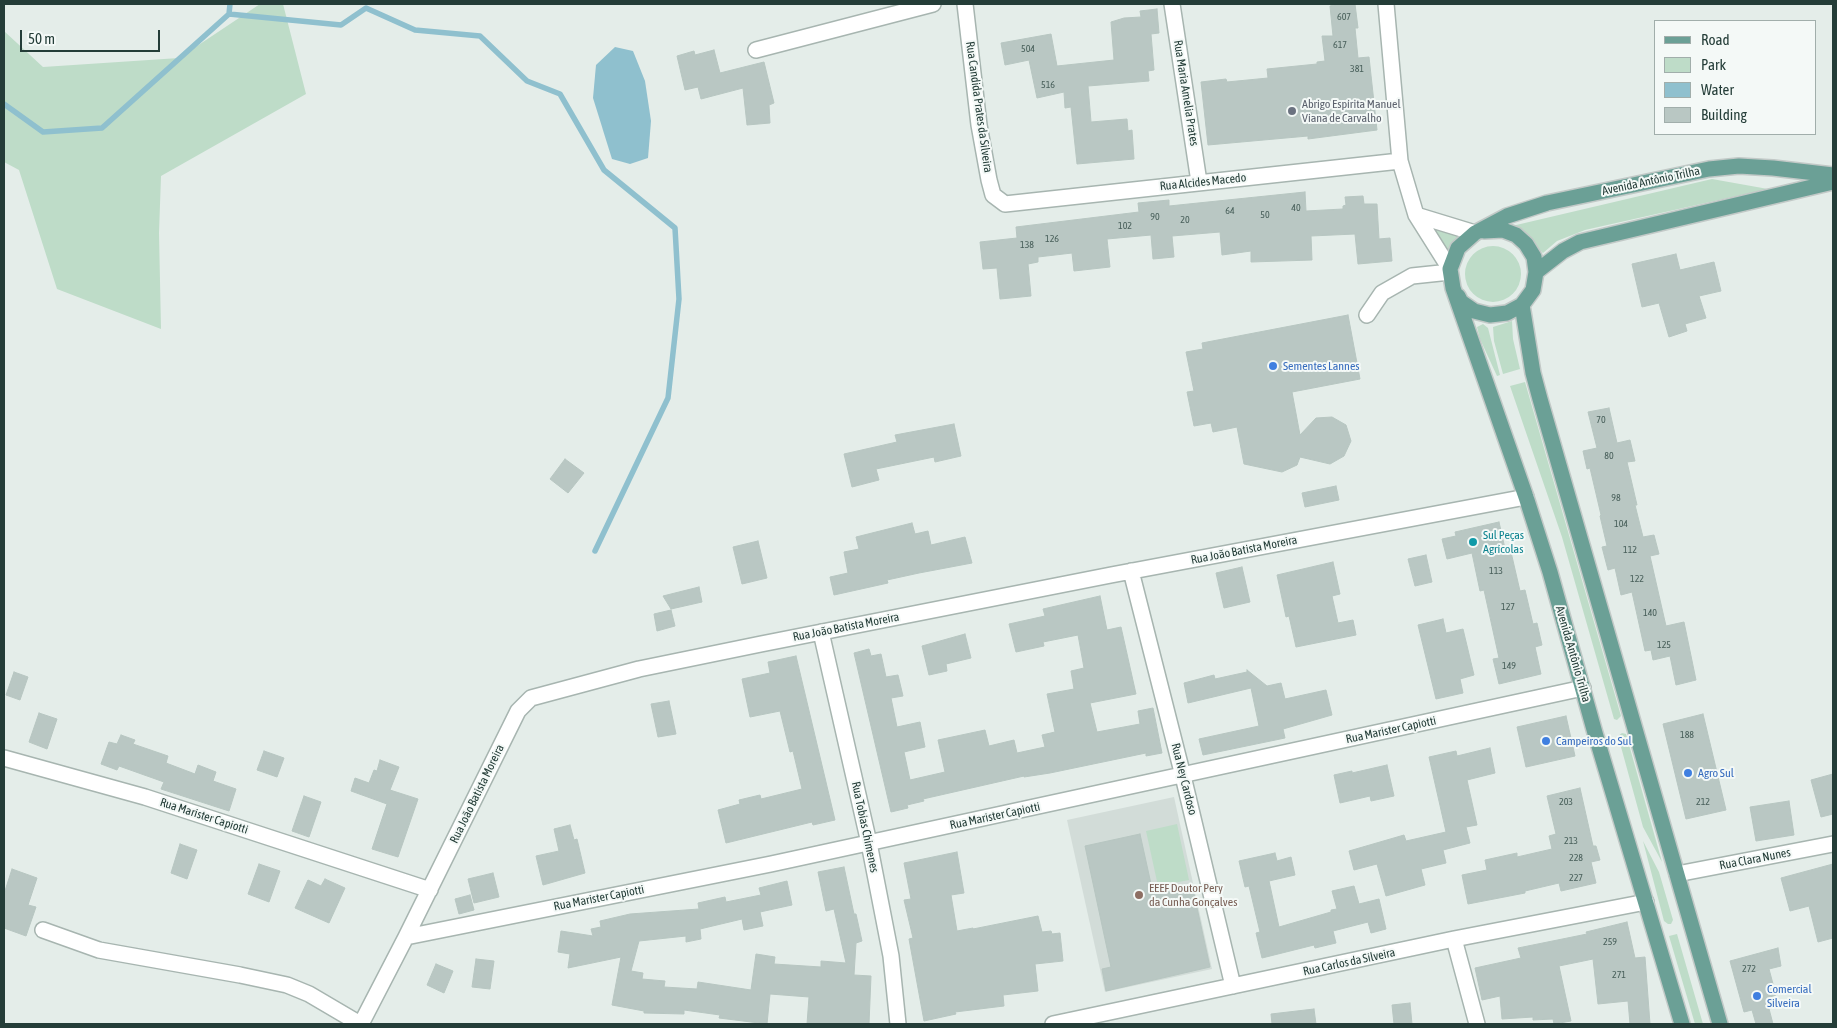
<!DOCTYPE html>
<html>
<head>
<meta charset="utf-8">
<style>
	body { margin:0 }
	#map { position:relative; width:1837px; height:1028px; overflow:hidden; background:#e4ede9; font-family:"Asap Condensed",sans-serif }
	canvas { display:block }
	.frame { position:absolute; inset:0; border:5px solid #243d38; pointer-events:none }
	.legend { position:absolute; left:1654px; top:20px; width:162px; height:115px; box-sizing:border-box; background:#f4f9f7; border:1px solid #a1aeab; margin:0; padding:6px 9px; list-style:none; font-size:15px; color:#243d38 }
	.legend li { display:flex; align-items:center; gap:10px; height:25px }
	.legend b { width:25px; border:1px solid #a1aeab }
	.scale { position:absolute; left:20px; top:30px; width:140px; height:22px; box-sizing:border-box; border:2px solid #243d38; border-top:0; padding-left:6px; font-size:15px; line-height:18px; white-space:nowrap; color:#243d38; -webkit-text-stroke:4px #f4f9f7; paint-order:stroke }
</style>
</head>
<body>
<div id="map">
<canvas width="1837" height="1028"></canvas>
<div class="frame"></div>
<ul class="legend">
<li><b style="height:6px;background:#6ba096"></b>Road</li>
<li><b style="height:14px;background:#bedcc8"></b>Park</li>
<li><b style="height:14px;background:#8fc0ce"></b>Water</li>
<li><b style="height:14px;background:#b9c7c3"></b>Building</li>
</ul>
<div class="scale">50 m</div>
</div>
<script>
const c = document.querySelector('canvas').getContext('2d');
c.lineJoin = 'round';
function fill(path, color) {
  c.fillStyle = color;
  c.fill(path, 'evenodd');
}
function toPath(rows) {
  const path = new Path2D();
  for (const r of rows) {
    if (r.length === 3) {
      path.moveTo(r[0] + r[2], r[1]);
      path.arc(r[0], r[1], r[2], 0, 2 * Math.PI);
      continue;
    }
    path.moveTo(r[0], r[1]);
    for (let i = 2; i < r.length; i += 2) path.lineTo(r[i], r[i + 1]);
  }
  return path;
}
function strokePath(path, color, width, dash) {
  c.strokeStyle = color;
  c.lineWidth = width;
  c.lineCap = dash ? 'butt' : 'round';
  c.setLineDash(dash || []);
  c.stroke(path);
}
function write(font, color, halo, rows, align = 'center') {
  c.font = font + ' "Asap Condensed",sans-serif';
  c.lineWidth = 4;
  c.setLineDash([]);
  c.textBaseline = 'middle';
  c.strokeStyle = halo;
  c.fillStyle = color;
  for (const [text, x, y, turn = 0] of rows) {
    c.save();
    c.translate(x, y);
    c.rotate((+turn || 0) * Math.PI / 180);
    c.textAlign = isNaN(turn) ? turn : align;
    if (halo) c.strokeText(text, 0, 0);
    c.fillText(text, 0, 0);
    c.restore();
  }
}
const built = toPath([
	[1174,797,1212,969,1105,992,1067,820]
]);
const green = toPath([
	[260,4,283,4,306,94,161,176,159,233,161,329,57,289,19,170,4,162,4,31,43,67,179,58],
	[1712,179,1768,189,1585,230,1557,241,1543,253,1512,226],
	[1434,228,1463,233,1449,254,1446,255],
	[1493,274,28],
	[1512,321,1513,339,1520,369,1503,374,1494,341,1493,327],
	[1483,324,1488,328,1500,375,1497,376,1480,339,1477,327],
	[1525,382,1621,716,1617,720,1614,719,1562,537,1510,386],
	[1622,733,1626,734,1662,862,1643,827,1618,736],
	[1177,824,1189,880,1158,886,1146,831],
	[1643,841,1659,872,1673,920,1671,924,1668,924,1664,921],
	[1677,934,1703,1024,1695,1024,1669,936]
]);
const water = toPath([
	[615,47,633,51,645,81,651,121,648,158,630,164,612,159,593,98,596,65]
]);
const stream = toPath([
	[229,14,230,4],
	[4,104,43,132,102,128,229,14,341,25,366,8,415,30,480,36,527,81,560,94,604,170,675,228,679,299,668,398,595,551]
]);
const building = toPath([
	[1338,4,1355,4,1358,28,1355,28,1358,58,1369,57,1377,130,1308,139,1308,136,1208,145,1201,82,1226,79,1227,82,1268,78,1267,69,1317,64,1317,62,1325,61,1322,36,1333,36,1330,6,1338,4],
	[1157,9,1159,33,1151,34,1154,70,1148,71,1149,81,1088,86,1091,122,1127,119,1128,131,1132,130,1134,159,1077,164,1071,107,1065,108,1064,92,1037,98,1029,60,1005,65,1001,43,1051,34,1057,66,1114,60,1111,22,1124,18,1141,17,1140,11,1157,9],
	[714,50,720,73,764,62,774,103,769,105,770,123,747,125,743,88,701,99,698,87,685,90,677,56,694,51,695,55,714,50],
	[1305,192,1306,211,1343,209,1343,206,1346,205,1345,197,1363,196,1364,204,1377,204,1379,239,1390,238,1392,261,1358,264,1355,234,1311,236,1312,260,1251,262,1251,251,1222,255,1220,232,1172,236,1174,257,1153,259,1151,235,1107,239,1110,267,1074,271,1072,253,1038,257,1038,262,1028,264,1031,296,1000,299,997,268,983,269,980,242,1017,238,1016,227,1139,212,1138,203,1169,200,1169,206,1305,192],
	[1676,254,1680,270,1714,262,1721,291,1699,296,1706,318,1685,324,1687,331,1669,337,1659,303,1642,307,1632,264,1676,254],
	[1348,315,1360,379,1292,392,1300,435,1316,418,1332,417,1346,425,1351,441,1344,456,1330,464,1300,457,1297,465,1282,472,1244,464,1237,427,1213,432,1211,423,1194,426,1187,392,1194,391,1186,352,1203,349,1202,343,1348,315],
	[1609,408,1617,443,1630,440,1635,461,1627,462,1637,505,1635,505,1643,537,1654,535,1659,554,1650,556,1666,626,1684,622,1696,680,1676,685,1670,656,1653,660,1651,650,1645,651,1632,592,1621,595,1615,568,1608,570,1602,547,1607,546,1600,516,1601,515,1590,468,1587,469,1583,451,1597,448,1588,412,1609,408],
	[954,424,961,456,935,462,934,457,876,469,879,480,852,487,844,454,897,442,895,435,954,424],
	[565,459,584,473,568,493,550,479,565,459],
	[1336,486,1339,500,1305,507,1302,493,1336,486],
	[1499,522,1506,553,1511,552,1520,591,1525,590,1533,624,1537,623,1542,645,1535,647,1541,674,1499,684,1493,659,1499,658,1484,590,1480,591,1472,553,1447,559,1442,539,1456,536,1455,532,1499,522],
	[912,523,915,534,928,531,931,545,965,537,972,563,919,573,887,580,888,583,834,595,830,577,848,573,844,552,859,549,856,537,912,523],
	[758,541,767,578,742,584,733,547,758,541],
	[1426,555,1432,582,1415,586,1408,559,1426,555],
	[1333,562,1340,594,1332,596,1338,623,1353,620,1356,635,1296,647,1289,616,1286,617,1277,575,1333,562],
	[1242,567,1250,602,1224,608,1216,573,1242,567],
	[699,587,702,602,671,609,663,596,699,587],
	[1100,596,1107,630,1121,627,1136,694,1090,703,1097,732,1140,724,1138,711,1153,708,1162,753,1146,756,1146,753,1050,773,1024,777,1024,776,923,799,924,801,907,805,908,808,891,812,854,653,869,649,871,656,881,654,886,677,898,675,903,696,891,698,897,727,920,722,925,747,904,752,910,780,945,772,938,740,985,730,989,746,1014,740,1017,753,1045,747,1042,735,1055,732,1047,694,1074,689,1071,671,1084,668,1078,635,1043,642,1044,646,1016,652,1009,624,1045,616,1043,609,1100,596],
	[671,610,675,626,657,631,654,614,671,610],
	[1443,619,1446,633,1463,629,1474,675,1460,679,1463,693,1436,699,1418,625,1443,619],
	[965,634,971,658,946,664,947,671,929,675,922,646,965,634],
	[796,656,835,820,813,825,812,822,726,843,718,810,740,804,739,800,760,795,761,799,802,789,793,751,790,752,780,711,750,717,742,679,770,673,768,662,796,656],
	[1247,670,1267,686,1281,683,1285,699,1326,690,1332,715,1283,729,1285,738,1203,755,1199,739,1259,726,1251,688,1188,703,1184,683,1214,675,1215,679,1247,672,1247,670],
	[14,672,28,677,20,700,6,695,14,672],
	[669,701,676,734,658,737,651,704,669,701],
	[39,713,57,719,47,749,29,742,39,713],
	[1703,714,1726,810,1686,819,1663,724,1703,714],
	[1566,716,1575,756,1526,767,1517,727,1566,716],
	[121,735,135,740,133,744,168,756,166,763,195,774,198,765,216,772,213,781,236,789,229,811,161,789,164,782,119,766,117,770,101,764,109,742,117,744,121,735],
	[1490,748,1495,773,1467,780,1477,825,1466,827,1470,843,1443,850,1446,863,1421,869,1425,885,1386,896,1377,864,1354,870,1349,851,1404,835,1406,841,1446,832,1429,757,1456,751,1457,756,1490,748],
	[264,751,284,758,277,777,257,770,264,751],
	[380,760,399,767,390,790,418,799,398,857,372,849,387,804,351,791,355,778,369,783,374,770,377,771,380,760],
	[1387,765,1394,796,1371,801,1370,796,1340,803,1334,775,1352,771,1352,773,1387,765],
	[1833,774,1833,814,1821,817,1811,780,1833,774],
	[1580,788,1593,846,1596,846,1600,860,1591,862,1596,883,1561,891,1559,883,1525,891,1525,893,1468,904,1462,875,1487,870,1485,860,1517,853,1517,857,1552,849,1549,836,1556,834,1547,796,1580,788],
	[304,796,321,802,309,837,292,831,304,796],
	[1789,801,1794,835,1756,841,1750,807,1789,801],
	[570,825,574,840,577,839,585,873,543,885,536,856,559,851,554,829,570,825],
	[1140,834,1153,893,1192,885,1210,967,1106,991,1102,969,1111,967,1085,846,1140,834],
	[180,844,197,850,187,879,171,873,180,844],
	[957,852,964,893,951,895,957,931,973,928,973,929,1038,916,1042,932,1051,931,1052,934,1060,933,1063,961,1035,964,1038,991,1003,995,1004,1006,955,1012,956,1014,924,1021,909,939,913,938,904,900,911,899,904,863,957,852],
	[1275,853,1277,861,1291,857,1295,875,1269,881,1279,927,1331,912,1331,910,1337,909,1332,891,1354,886,1359,904,1379,899,1386,929,1371,933,1368,922,1333,931,1336,943,1315,948,1314,945,1262,958,1256,933,1260,932,1249,886,1245,887,1239,861,1275,853],
	[259,864,280,871,269,902,248,894,259,864],
	[1833,864,1833,938,1818,942,1809,906,1790,911,1781,878,1833,864],
	[844,867,854,914,856,914,862,941,856,943,854,975,871,976,869,1024,807,1024,809,997,770,994,767,1024,719,1018,720,1015,684,1010,684,1014,644,1013,644,1011,612,1005,621,957,568,968,570,954,558,952,561,931,593,936,591,929,601,927,600,921,630,914,699,909,698,903,725,897,726,902,761,895,759,888,787,881,792,905,760,912,763,926,744,930,742,919,700,929,701,939,686,942,686,936,639,941,631,971,643,973,642,979,665,981,664,987,697,989,698,982,751,990,756,954,775,957,774,964,821,967,821,961,846,963,834,909,826,911,818,872,844,867],
	[12,869,37,878,28,905,36,907,26,936,4,928,4,894,12,869],
	[493,873,499,897,474,903,468,879,493,873],
	[325,879,345,888,329,923,295,908,308,880,321,886,325,879],
	[470,895,474,910,459,914,455,899,470,895],
	[1627,922,1635,958,1645,957,1650,1024,1630,1024,1628,1001,1598,1004,1593,959,1559,966,1571,1021,1554,1024,1553,1019,1533,1020,1533,1017,1502,1019,1500,996,1482,1000,1475,968,1521,958,1518,948,1587,934,1586,932,1627,922],
	[1778,948,1781,966,1769,969,1776,995,1770,997,1772,1004,1768,1005,1773,1024,1756,1024,1752,1010,1744,1012,1730,961,1778,948],
	[476,959,494,961,490,989,472,987,476,959],
	[436,964,453,971,444,993,427,985,436,964],
	[1410,1003,1412,1024,1394,1024,1392,1005,1410,1003],
	[1314,1009,1316,1024,1272,1024,1271,1014,1314,1009]
]);
const minor = toPath([
	[965,4,979,125,989,180,993,195,1005,204,1400,161],
	[1172,4,1199,182],
	[1386,4,1400,161,1416,215,1450,269],
	[756,50,933,4],
	[1416,215,1475,233],
	[1367,315,1382,293,1412,276,1450,272],
	[1131,571,1183,776,1233,986],
	[821,632,869,843,891,956,898,1024],
	[4,758,145,797,430,890],
	[1677,874,1833,844],
	[43,930,99,950,240,975,287,985,309,994,360,1024],
	[406,937,771,864,1583,688],
	[1454,939,1477,1024],
	[361,1024,406,937,518,711,531,698,639,669,761,644,1111,575,1526,497],
	[1053,1024,1454,939,1646,902]
]);
const major = toPath([
	[1536,272,1563,251,1580,242,1833,182],
	[1458,296,1461,302,1474,311,1490,315,1507,313,1522,305,1533,290,1536,272,1534,257,1526,244,1516,235,1503,230,1484,231],
	[1522,305,1533,373,1540,399,1720,1024],
	[1682,1024,1595,733,1550,572,1526,497,1453,288,1450,269,1458,248,1475,233,1507,216,1547,203,1709,169,1739,166,1773,168,1833,175]
]);
const markers = [
	[1292,111,5,"#6b7280"],
	[1273,366,5,"#3f7fe0"],
	[1473,542,5,"#0f9aa8"],
	[1546,741,5,"#3f7fe0"],
	[1688,773,5,"#3f7fe0"],
	[1139,895,5,"#8d6e63"],
	[1757,996,5,"#3f7fe0"]
];
const numberNames = [
	["607",1344,17],
	["617",1340,45],
	["504",1028,49],
	["381",1357,69],
	["516",1048,85],
	["40",1296,208],
	["64",1230,211],
	["50",1265,215],
	["90",1155,217],
	["20",1185,220],
	["102",1125,226],
	["126",1052,239],
	["138",1027,245],
	["70",1601,420],
	["80",1609,456],
	["98",1616,498],
	["104",1621,524],
	["112",1630,550],
	["113",1496,571],
	["122",1637,579],
	["127",1508,607],
	["140",1650,613],
	["125",1664,645],
	["149",1509,666],
	["188",1687,735],
	["203",1566,802],
	["212",1703,802],
	["213",1571,841],
	["228",1576,858],
	["227",1576,878],
	["259",1610,942],
	["272",1749,969],
	["271",1619,975]
];
const streetNames = [
	["Rua Maria Amelia Prates",1186,93,81],
	["Rua Candida Prates da Silveira",979,107,82],
	["Avenida Antônio Trilha",1651,181,-12],
	["Rua Alcides Macedo",1203,182,-6],
	["Rua João Batista Moreira",1244,550,-11],
	["Rua João Batista Moreira",846,627,-11],
	["Avenida Antônio Trilha",1573,654,74],
	["Rua Marister Capiotti",1391,730,-12],
	["Rua Ney Cardoso",1184,779,76],
	["Rua João Batista Moreira",477,794,-64],
	["Rua Marister Capiotti",204,816,18],
	["Rua Marister Capiotti",995,816,-12],
	["Rua Tobias Chimenes",865,827,78],
	["Rua Clara Nunes",1755,859,-11],
	["Rua Marister Capiotti",599,898,-11],
	["Rua Carlos da Silveira",1349,962,-12]
];
const worshipNames = [
	["Abrigo Espírita Manuel",1302,104],
	["Viana de Carvalho",1302,118]
];
const shopNames = [
	["Sementes Lannes",1283,366],
	["Campeiros do Sul",1556,741],
	["Agro Sul",1698,773],
	["Comercial",1767,989],
	["Silveira",1767,1003]
];
const cultureNames = [
	["Sul Peças",1483,535],
	["Agrícolas",1483,549]
];
const educationNames = [
	["EEEF Doutor Pery",1149,888],
	["da Cunha Gonçalves",1149,902]
];
fill(built, '#d2dcd8');
fill(green, '#bedcc8');
fill(water, '#8fc0ce');
strokePath(stream, '#8fc0ce', 5.5);
fill(building, '#b9c7c3');
strokePath(building, '#b7c6c1', 1);
strokePath(minor, '#a7b5b0', 18);
strokePath(major, '#c2c9c7', 18);
strokePath(minor, '#fff', 15);
strokePath(major, '#6ba096', 15);
for (const [x, y, r, color] of markers) {
  const dot = new Path2D();
  dot.arc(x, y, r, 0, 2 * Math.PI);
  c.fillStyle = color;
  c.fill(dot);
  strokePath(dot, '#f4f9f7', 2);
}
write('10px', '#49605b', null, numberNames);
write('12px', '#243d38', '#f4f9f7', streetNames);
write('12px', '#5b616d', '#f4f9f7', worshipNames, 'left');
write('12px', '#366cbe', '#f4f9f7', shopNames, 'left');
write('12px', '#0d838f', '#f4f9f7', cultureNames, 'left');
write('12px', '#785e54', '#f4f9f7', educationNames, 'left');
</script>
</body>
</html>
